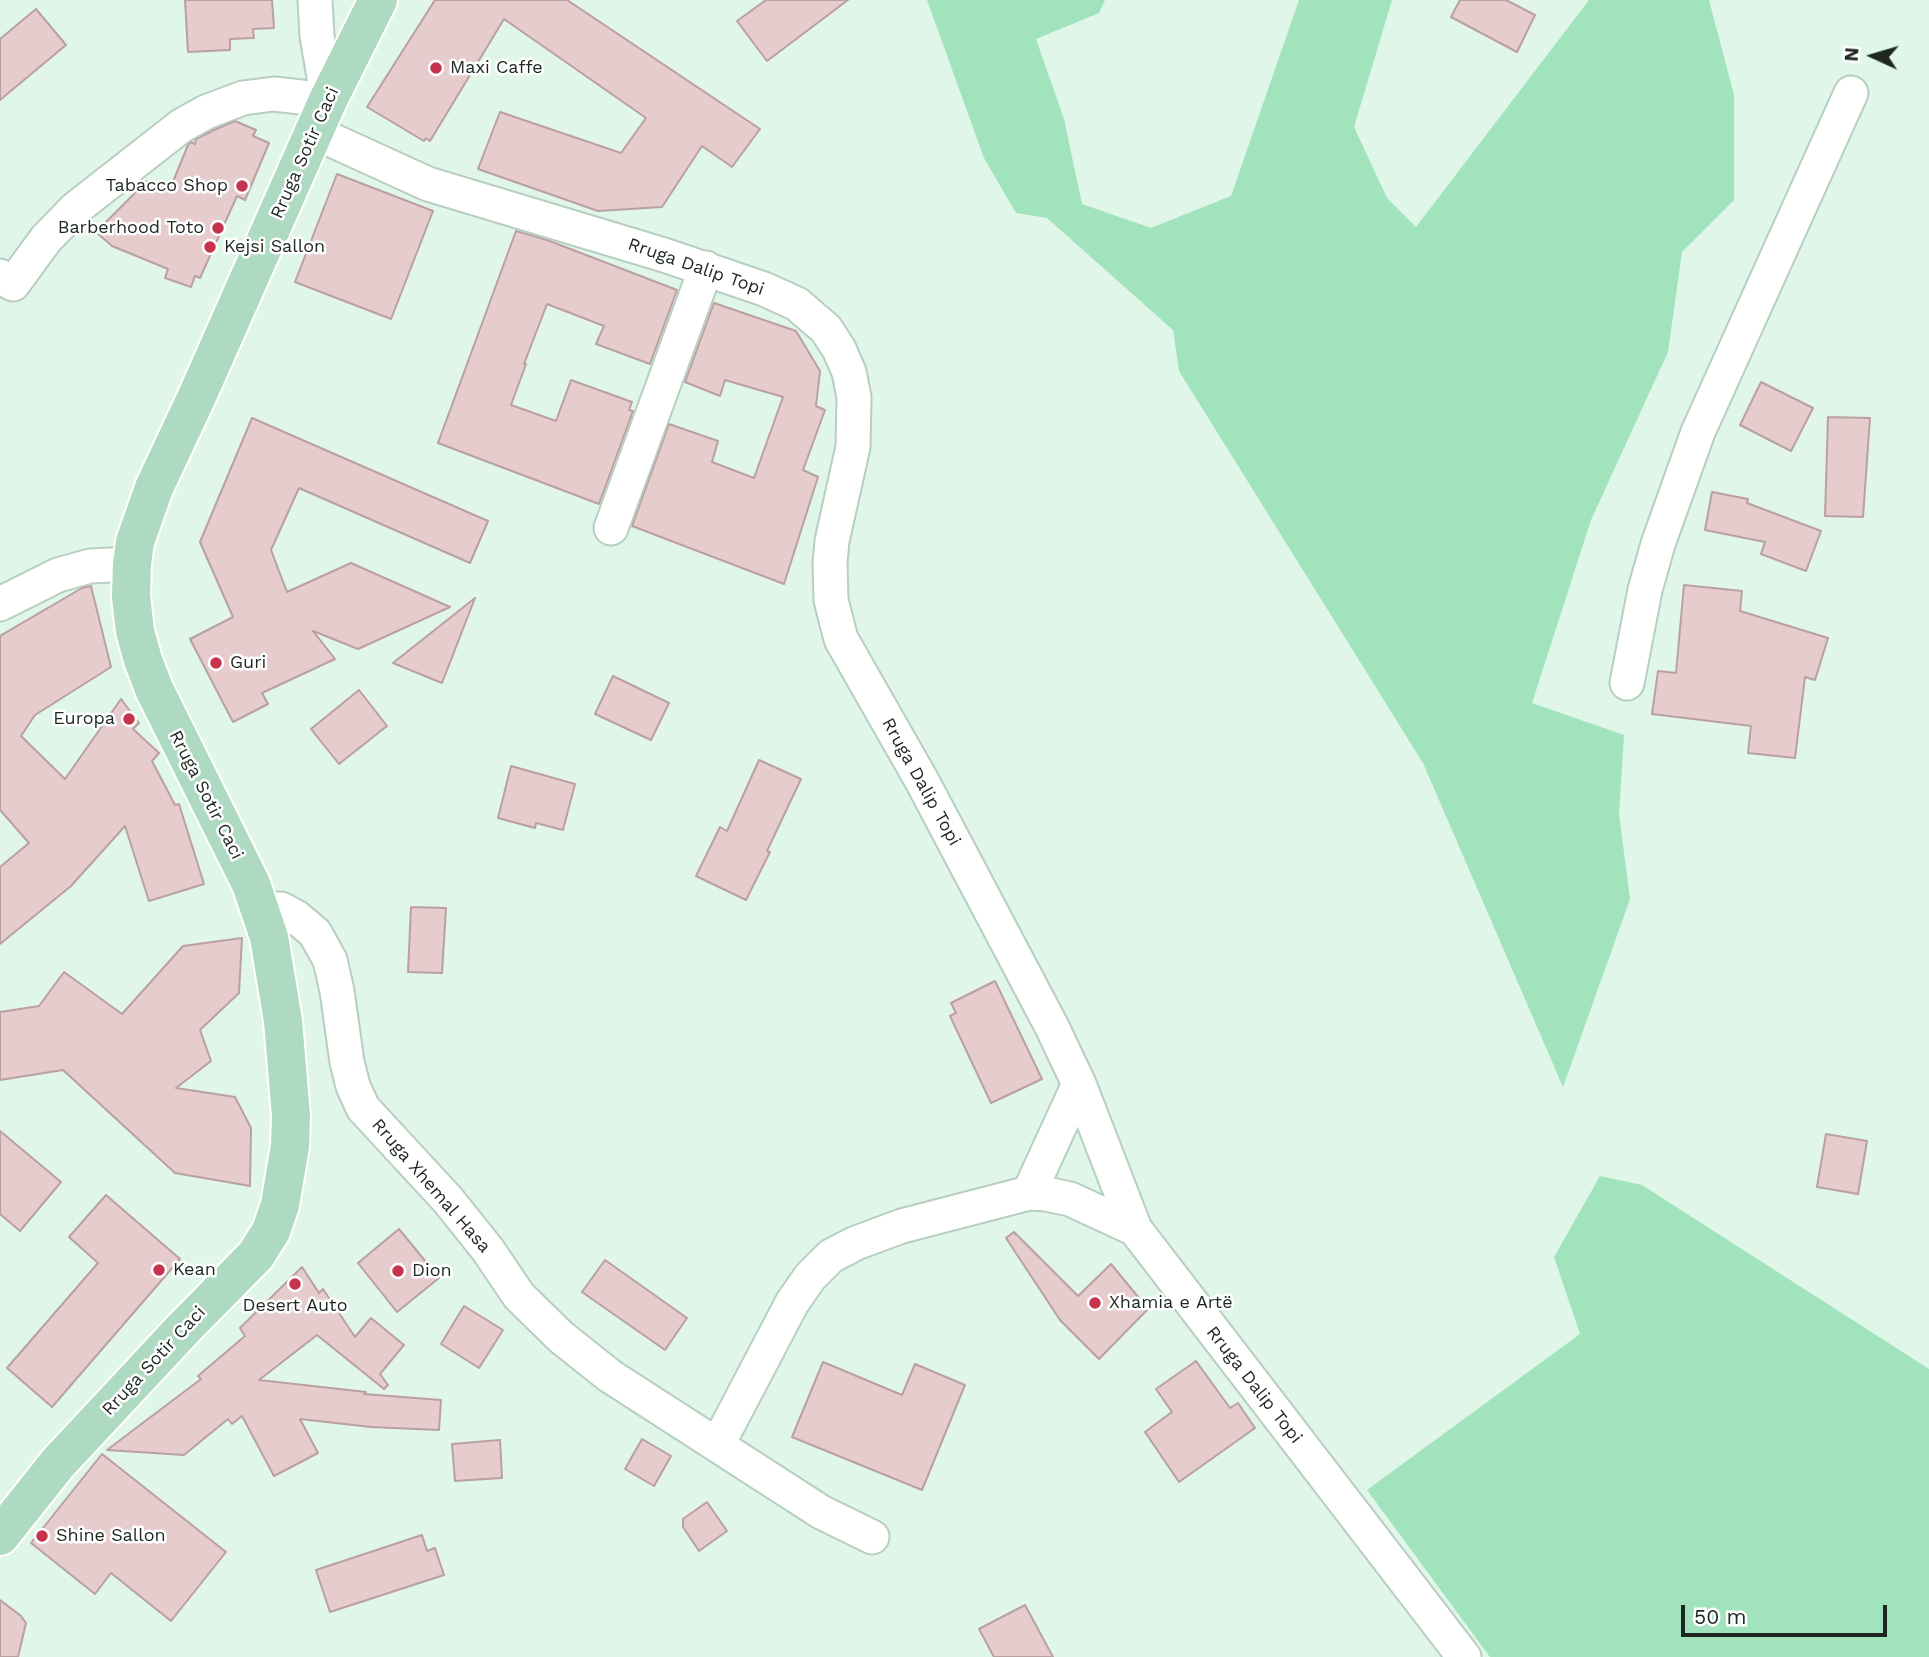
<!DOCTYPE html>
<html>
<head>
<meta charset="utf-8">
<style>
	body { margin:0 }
	#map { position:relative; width:1929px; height:1657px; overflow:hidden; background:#dff6e8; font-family:"Work Sans",sans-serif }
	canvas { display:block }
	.north { position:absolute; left:1838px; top:21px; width:70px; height:70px; -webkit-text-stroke:5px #fff; paint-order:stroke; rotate:274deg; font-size:19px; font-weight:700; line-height:28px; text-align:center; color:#1e2722 }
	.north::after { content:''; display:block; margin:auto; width:24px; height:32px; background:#1e2722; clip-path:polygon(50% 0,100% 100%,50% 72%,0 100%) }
	.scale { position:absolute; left:1681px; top:1605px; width:206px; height:32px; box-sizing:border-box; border:4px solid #1e2722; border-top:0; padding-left:9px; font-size:21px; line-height:24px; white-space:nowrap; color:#1e2722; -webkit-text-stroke:5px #fff; paint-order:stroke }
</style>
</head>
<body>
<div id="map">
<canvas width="1929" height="1657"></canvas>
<div class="north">N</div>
<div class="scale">50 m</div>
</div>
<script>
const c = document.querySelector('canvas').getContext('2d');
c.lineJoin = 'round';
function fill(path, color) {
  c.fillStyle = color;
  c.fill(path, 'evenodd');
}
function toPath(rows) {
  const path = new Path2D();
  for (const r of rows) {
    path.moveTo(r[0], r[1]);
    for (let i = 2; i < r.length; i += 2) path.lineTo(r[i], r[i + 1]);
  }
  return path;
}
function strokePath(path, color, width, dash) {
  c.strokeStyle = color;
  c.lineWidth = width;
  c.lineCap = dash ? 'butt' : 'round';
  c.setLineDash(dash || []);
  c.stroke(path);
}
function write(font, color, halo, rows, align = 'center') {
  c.font = font + ' "Work Sans",sans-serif';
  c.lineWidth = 5;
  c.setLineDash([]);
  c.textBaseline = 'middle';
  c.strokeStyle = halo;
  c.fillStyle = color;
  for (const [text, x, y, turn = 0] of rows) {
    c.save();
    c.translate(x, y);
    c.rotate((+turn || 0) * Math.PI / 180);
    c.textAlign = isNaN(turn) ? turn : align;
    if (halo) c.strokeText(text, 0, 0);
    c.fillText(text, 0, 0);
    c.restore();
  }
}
const green = toPath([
	[927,0,1105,0,1099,13,1036,39,1064,119,1082,204,1151,228,1231,196,1299,0,1392,0,1354,127,1387,198,1416,227,1589,0,1709,0,1734,95,1734,200,1682,252,1668,352,1591,520,1532,703,1624,735,1619,814,1630,899,1563,1087,1423,763,1179,371,1173,330,1047,218,1016,213,984,158],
	[1600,1176,1642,1185,1929,1369,1929,1657,1490,1657,1367,1490,1580,1334,1554,1257]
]);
const building = toPath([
	[185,0,272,0,274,28,253,29,254,38,230,39,230,50,188,52,185,0],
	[435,0,567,0,760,129,732,167,702,146,662,207,598,211,478,169,500,112,621,153,646,118,504,19,430,141,426,138,424,141,367,107,435,0],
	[766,0,848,0,767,61,737,21,766,0],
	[1460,0,1506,0,1535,15,1517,52,1451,17,1460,0],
	[36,9,66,45,0,100,0,39,36,9],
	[235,121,256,130,253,136,269,143,245,200,237,196,200,278,195,276,191,287,165,278,168,269,112,246,96,232,147,181,170,189,188,145,191,142,195,144,196,139,214,130,235,121],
	[337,174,433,211,391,319,295,282,337,174],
	[516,231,547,240,677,290,650,364,596,344,604,326,547,304,524,364,526,364,511,405,556,421,571,380,632,402,629,410,633,411,599,504,438,443,516,231],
	[714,303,796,331,820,371,816,406,825,410,803,470,818,477,784,584,632,526,669,424,718,441,712,462,754,478,783,397,725,380,720,396,685,382,714,303],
	[1761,382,1813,408,1791,451,1740,425,1761,382],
	[1828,417,1870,418,1863,517,1825,516,1828,417],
	[252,418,488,521,470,563,299,488,271,550,287,592,351,563,450,607,358,649,313,631,335,659,262,693,268,704,233,722,190,639,233,617,200,542,252,418],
	[1712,492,1748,499,1747,503,1821,531,1806,571,1761,554,1765,542,1705,530,1712,492],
	[1684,585,1742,591,1740,611,1828,638,1815,680,1805,677,1795,758,1748,753,1751,726,1652,714,1658,671,1676,673,1684,585],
	[91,586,111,667,35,715,21,736,65,779,121,699,139,723,133,729,159,753,152,761,175,805,179,804,204,884,149,901,125,826,71,886,0,944,0,867,29,843,0,810,0,636,82,588,91,586],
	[475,598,442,683,393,663,475,598],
	[613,676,669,703,651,740,595,714,613,676],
	[359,690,387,726,339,764,311,729,359,690],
	[759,760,801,779,767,851,770,852,746,900,696,876,720,827,727,831,759,760],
	[511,766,575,784,563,830,536,823,535,828,498,818,511,766],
	[411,907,446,908,442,973,408,972,411,907],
	[242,938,239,993,200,1030,211,1061,176,1088,235,1097,251,1128,250,1186,175,1173,63,1070,0,1080,0,1012,39,1006,64,972,122,1014,183,946,242,938],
	[995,981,1042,1079,991,1103,950,1016,956,1013,951,1003,995,981],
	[0,1131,61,1182,20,1231,0,1214,0,1131],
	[1826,1134,1867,1141,1858,1194,1817,1187,1826,1134],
	[106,1195,180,1259,52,1407,7,1368,98,1263,69,1237,106,1195],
	[399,1229,439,1278,397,1312,358,1263,399,1229],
	[1014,1232,1078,1296,1111,1264,1148,1309,1099,1359,1060,1320,1006,1238,1014,1232],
	[605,1260,687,1318,665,1350,582,1292,605,1260],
	[302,1267,319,1293,323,1289,355,1337,371,1318,404,1345,380,1374,388,1385,384,1389,317,1335,259,1380,366,1392,364,1394,441,1400,439,1430,371,1427,300,1419,318,1453,274,1476,242,1416,232,1424,228,1419,184,1455,107,1450,201,1379,198,1376,245,1336,240,1328,302,1267],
	[464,1306,503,1330,479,1368,441,1344,464,1306],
	[1196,1361,1230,1408,1238,1403,1255,1428,1179,1482,1145,1432,1172,1412,1156,1389,1196,1361],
	[823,1362,902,1395,915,1364,965,1385,922,1490,792,1437,823,1362],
	[642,1439,671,1456,654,1486,625,1469,642,1439],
	[500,1440,502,1478,455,1481,452,1444,500,1440],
	[102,1454,226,1552,171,1621,111,1573,95,1594,31,1543,102,1454],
	[707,1502,727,1531,699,1551,683,1527,683,1519,707,1502],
	[422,1535,427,1551,435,1548,444,1575,330,1612,316,1570,422,1535],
	[0,1600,21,1616,26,1623,18,1657,0,1657,0,1600],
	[1025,1605,1053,1657,994,1657,979,1629,1025,1605]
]);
const minor = toPath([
	[314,132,428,184,664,255,764,289,797,304,826,329,839,349,849,372,854,397,853,447,832,541,830,563,831,600,841,639,922,781,1052,1027,1079,1084,1135,1229,1464,1657],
	[0,276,13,284,46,239,75,209,181,126,206,112,243,98,274,94,328,100,317,36,315,0],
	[611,528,706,268],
	[0,604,58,575,90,566,132,564],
	[1627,683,1645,590,1658,544,1698,432,1851,93],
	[261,909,281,909,296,917,315,933,330,960,337,991,347,1062,353,1086,363,1108,448,1200,488,1250,519,1296,561,1337,610,1376,821,1512,872,1537],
	[1029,1193,1079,1084],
	[718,1444,792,1303,810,1277,831,1256,856,1243,902,1226,1029,1193,1046,1194,1070,1199,1135,1229]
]);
const major = toPath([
	[0,1536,58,1463,183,1329,256,1255,271,1231,280,1205,290,1146,291,1116,283,1021,269,937,251,884,154,689,143,660,135,631,131,596,132,564,135,542,154,488,198,394,328,100,378,0]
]);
const markers = [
	[436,68,7,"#c5344c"],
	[242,186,7,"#c5344c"],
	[218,228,7,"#c5344c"],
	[210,247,7,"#c5344c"],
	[216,663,7,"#c5344c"],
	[129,719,7,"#c5344c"],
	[159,1270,7,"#c5344c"],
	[398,1271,7,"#c5344c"],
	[295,1284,7,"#c5344c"],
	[1095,1303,7,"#c5344c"],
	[42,1536,7,"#c5344c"]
];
const poiNames = [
	["Maxi Caffe",450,68],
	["Tabacco Shop",228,186,"right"],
	["Barberhood Toto",204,228,"right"],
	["Kejsi Sallon",224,247],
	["Guri",230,663],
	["Europa",115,719,"right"],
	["Kean",173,1270],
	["Dion",412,1271],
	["Xhamia e Artë",1109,1303],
	["Desert Auto",295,1306,"center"],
	["Shine Sallon",56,1536]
];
const streetNames = [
	["Rruga Sotir Caci",305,153,-66],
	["Rruga Dalip Topi",696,267,19],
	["Rruga Dalip Topi",921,782,61],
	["Rruga Sotir Caci",206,795,63],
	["Rruga Xhemal Hasa",431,1186,49],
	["Rruga Sotir Caci",154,1361,-47],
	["Rruga Dalip Topi",1254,1385,52]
];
fill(green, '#a1e3bd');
fill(building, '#e7cccd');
strokePath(building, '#baa0a0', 2);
strokePath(minor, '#b7cec0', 37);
strokePath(major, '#fff', 42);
strokePath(minor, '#fff', 33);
strokePath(major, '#afdac2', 38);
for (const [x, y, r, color] of markers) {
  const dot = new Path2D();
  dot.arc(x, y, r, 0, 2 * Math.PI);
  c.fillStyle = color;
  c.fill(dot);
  strokePath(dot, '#fff', 2.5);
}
write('18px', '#1e2722', '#fff', poiNames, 'left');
write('18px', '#1e2722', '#fff', streetNames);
</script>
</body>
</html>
